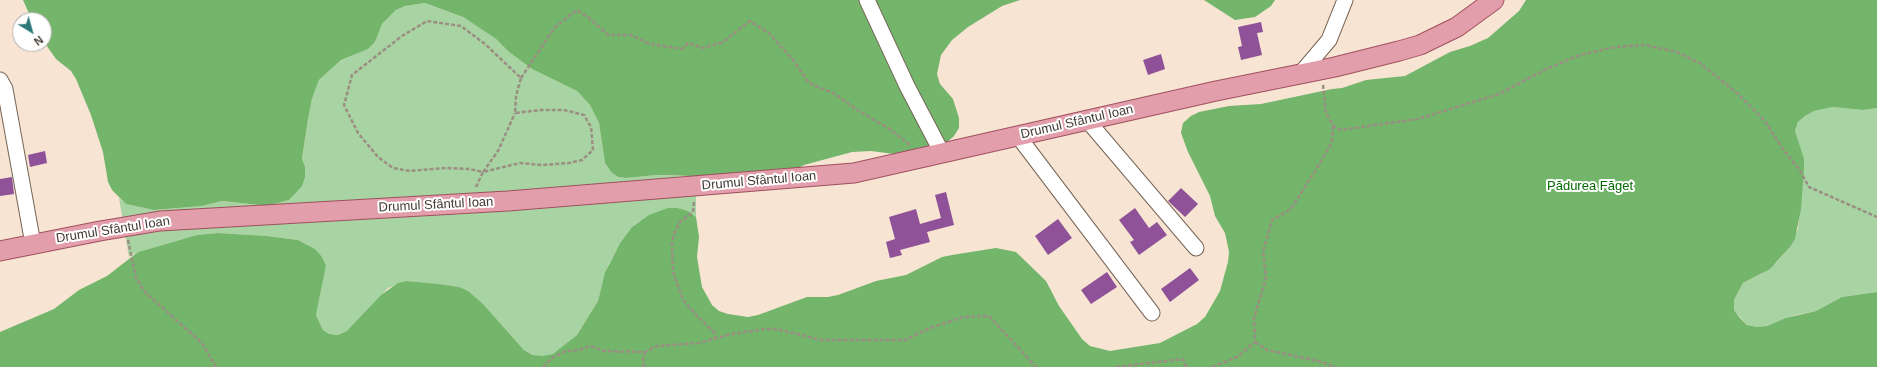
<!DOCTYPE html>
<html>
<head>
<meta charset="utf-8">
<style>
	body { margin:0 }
	#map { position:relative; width:1877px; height:367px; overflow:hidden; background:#f7e4d3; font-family:Arial,sans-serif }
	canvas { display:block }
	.north { position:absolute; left:12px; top:12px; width:40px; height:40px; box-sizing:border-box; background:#fff; border:1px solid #b3b0ad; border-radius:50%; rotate:143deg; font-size:11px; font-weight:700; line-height:16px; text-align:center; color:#413932 }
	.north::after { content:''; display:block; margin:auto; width:14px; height:18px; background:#2e787a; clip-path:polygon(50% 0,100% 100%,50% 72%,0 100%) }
</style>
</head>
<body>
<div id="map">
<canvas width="1877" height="367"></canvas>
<div class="north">N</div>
</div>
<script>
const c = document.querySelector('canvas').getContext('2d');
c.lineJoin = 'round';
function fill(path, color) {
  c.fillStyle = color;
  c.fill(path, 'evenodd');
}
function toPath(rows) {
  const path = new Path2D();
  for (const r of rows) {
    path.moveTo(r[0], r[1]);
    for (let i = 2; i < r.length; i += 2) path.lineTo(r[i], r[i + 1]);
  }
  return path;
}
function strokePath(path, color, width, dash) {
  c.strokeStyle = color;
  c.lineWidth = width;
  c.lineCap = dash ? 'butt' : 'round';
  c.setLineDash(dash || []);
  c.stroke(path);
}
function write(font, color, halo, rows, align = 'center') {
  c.font = font + ' Arial,sans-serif';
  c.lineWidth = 4;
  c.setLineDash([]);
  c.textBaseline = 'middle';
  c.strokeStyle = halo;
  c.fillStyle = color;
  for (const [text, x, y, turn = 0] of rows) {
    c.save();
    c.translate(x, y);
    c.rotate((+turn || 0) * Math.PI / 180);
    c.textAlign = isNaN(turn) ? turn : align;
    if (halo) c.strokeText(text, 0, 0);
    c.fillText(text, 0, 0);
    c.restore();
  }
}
const green = toPath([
	[425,3,463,17,496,39,509,52,532,69,577,91,590,105,599,123,605,163,611,172,618,177,626,178,657,175,696,177,696,217,688,211,678,208,640,221,632,227,620,243,605,272,598,301,577,335,570,342,553,354,543,357,534,355,524,350,483,304,459,287,408,281,388,288,347,332,338,335,329,334,323,330,316,315,326,266,315,249,298,240,267,236,218,233,197,235,138,252,129,257,119,198,126,204,154,210,202,206,222,201,260,205,270,205,289,200,305,167,302,160,308,119,312,99,319,80,341,60,368,49,375,42,382,24,396,10,405,6],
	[1833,107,1863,110,1877,108,1877,292,1842,297,1816,311,1796,315,1767,326,1757,327,1747,325,1734,310,1734,300,1743,283,1761,274,1777,262,1790,247,1798,229,1804,170,1795,131,1798,122,1805,116,1814,111]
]);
const forest = toPath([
	[23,0,1020,0,1002,6,968,27,952,40,941,55,937,74,940,84,953,99,959,118,959,128,954,136,946,143,910,156,871,151,852,152,804,165,786,174,726,177,657,175,626,178,618,177,611,172,605,163,599,123,590,105,577,91,532,69,509,52,496,39,463,17,425,3,405,6,396,10,382,24,375,42,368,49,341,60,319,80,312,99,308,119,302,159,305,167,305,177,302,186,289,200,270,205,260,205,222,201,202,206,154,210,126,204,112,190,108,182,103,152,91,115,76,79,71,71,56,59,44,42,44,20,32,20],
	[1204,0,1275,0,1271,6,1255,17,1235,20],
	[1526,0,1877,0,1877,108,1863,110,1833,107,1814,111,1805,116,1798,122,1795,131,1804,159,1804,170,1801,209,1795,239,1790,247,1770,269,1743,283,1734,300,1734,310,1740,318,1747,325,1757,327,1767,326,1786,318,1816,311,1842,297,1877,292,1877,367,0,367,0,332,54,309,79,290,107,276,138,252,197,235,218,233,267,236,298,240,315,249,322,257,326,266,316,315,323,330,329,334,338,335,347,331,381,295,398,283,407,281,438,284,459,287,468,291,483,304,524,350,533,355,543,356,553,354,577,335,598,301,605,272,610,263,620,243,632,227,649,215,668,208,678,208,688,211,696,217,699,237,697,257,702,287,712,305,719,311,728,314,748,317,758,315,807,297,828,297,838,295,876,281,906,275,942,257,952,255,996,248,1016,252,1046,281,1059,306,1082,339,1090,346,1110,351,1160,343,1197,324,1205,317,1220,291,1228,262,1229,252,1225,233,1215,216,1210,196,1188,152,1181,133,1183,123,1191,116,1199,112,1229,106,1261,104,1332,89,1342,88,1366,80,1405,76,1450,52,1470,46,1488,38,1519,11]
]);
const building = toPath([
	[1261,22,1263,32,1257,33,1262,55,1241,60,1238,47,1242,46,1238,27],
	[1161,54,1165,69,1148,75,1143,60],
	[45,151,47,163,30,167,28,155],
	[12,177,14,194,0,196,0,179],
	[1181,188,1198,204,1185,217,1168,201],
	[946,192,954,225,927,232,930,242,900,250,902,255,890,258,886,242,895,239,889,217,916,209,920,224,941,218,935,195],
	[1135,208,1149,228,1157,222,1167,235,1139,255,1130,242,1134,240,1119,220],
	[1058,219,1072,238,1048,255,1035,236],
	[1190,268,1199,280,1170,302,1161,289],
	[1107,272,1117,287,1091,304,1081,290]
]);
const path = toPath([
	[521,78,555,27,577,10,588,17,608,35,631,35,650,44,682,49,688,43,703,48,723,42,750,21,769,33,793,60,809,83,833,93,859,111,888,128,910,145],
	[1323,85,1326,113,1333,125,1340,130,1418,119,1499,94,1544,70,1580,55,1615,47,1645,45,1677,52,1701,64,1738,94,1765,121,1782,148,1799,169,1809,187,1877,217],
	[476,187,483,172,520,163,542,165,569,163,582,160,593,150,591,127,584,115,564,110,541,110,515,113,516,96,521,78,485,44,461,26,427,21,402,36,352,75,344,105,358,133,378,157,393,168,410,171,445,168,469,169,483,172,498,151,515,113],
	[694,202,693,212,680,222,675,232,672,242,673,272,683,300,697,316,714,332,715,338],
	[128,240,136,278,146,293,202,343,216,367],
	[1255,342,1267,350,1318,361,1336,367],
	[543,367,552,358,566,351,579,350,591,346,604,351,645,352,657,346,699,343,732,334,765,329,777,329,821,340,905,340,930,328,963,317,989,316,1036,367],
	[644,367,643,359,645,352],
	[1116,367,1183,359,1186,367],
	[1212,367,1237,357,1255,342,1254,318,1266,278,1263,252,1272,220,1291,209,1320,163,1332,142,1333,125]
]);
const minor = toPath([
	[867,0,907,86,942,153],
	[1301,73,1329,40,1345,0],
	[0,80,5,89,33,244],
	[1087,120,1196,248],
	[1018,136,1152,313]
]);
const major = toPath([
	[0,251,100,231,160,221,508,201,854,173,1216,91,1335,67,1399,51,1420,45,1457,27,1494,0]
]);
const streetNames = [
	["Drumul Sfântul Ioan",1077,122,-13],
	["Drumul Sfântul Ioan",759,181,-5],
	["Drumul Sfântul Ioan",436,205,-3],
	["Drumul Sfântul Ioan",113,230,-9]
];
const parkNames = [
	["Pădurea Făget",1590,186]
];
fill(green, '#a8d4a3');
fill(forest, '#72b56b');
fill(building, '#8f5197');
strokePath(minor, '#766556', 17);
strokePath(major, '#9f505e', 21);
strokePath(path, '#9b8e82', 2.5, [4, 2]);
strokePath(minor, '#fff', 15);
strokePath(major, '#e39eac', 19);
write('13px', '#413932', '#fff', streetNames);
write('13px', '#046b00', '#fff', parkNames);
</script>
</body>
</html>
